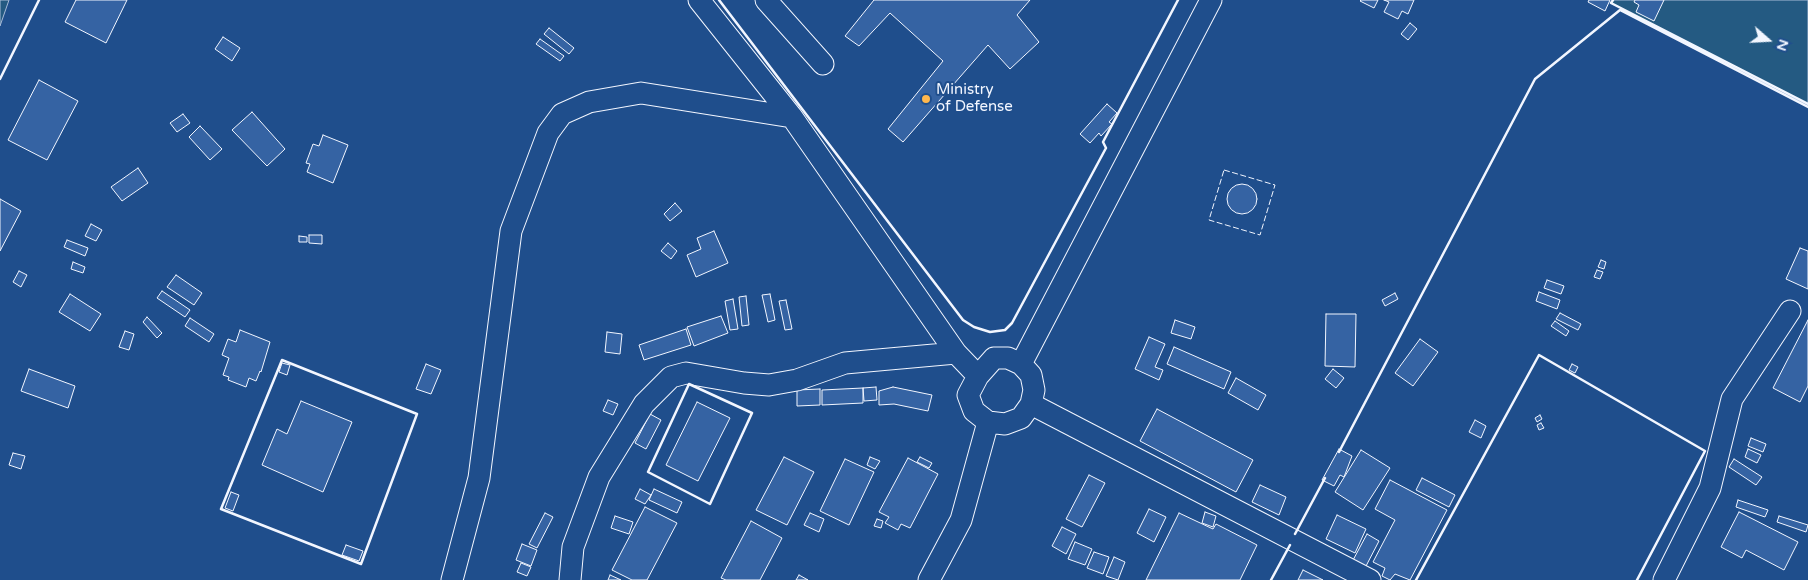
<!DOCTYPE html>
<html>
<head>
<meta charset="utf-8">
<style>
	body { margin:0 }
	#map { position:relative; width:1808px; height:580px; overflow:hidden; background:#1f4e8c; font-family:"Varela Round",sans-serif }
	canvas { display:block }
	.north { position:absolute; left:1743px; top:15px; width:50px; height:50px; -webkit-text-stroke:4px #1f4e8c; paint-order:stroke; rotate:109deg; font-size:14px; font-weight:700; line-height:20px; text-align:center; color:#f2f6ff }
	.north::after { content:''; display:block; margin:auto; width:18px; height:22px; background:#f2f6ff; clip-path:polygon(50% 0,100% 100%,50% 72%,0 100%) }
</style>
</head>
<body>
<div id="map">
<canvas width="1808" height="580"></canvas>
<div class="north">N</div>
</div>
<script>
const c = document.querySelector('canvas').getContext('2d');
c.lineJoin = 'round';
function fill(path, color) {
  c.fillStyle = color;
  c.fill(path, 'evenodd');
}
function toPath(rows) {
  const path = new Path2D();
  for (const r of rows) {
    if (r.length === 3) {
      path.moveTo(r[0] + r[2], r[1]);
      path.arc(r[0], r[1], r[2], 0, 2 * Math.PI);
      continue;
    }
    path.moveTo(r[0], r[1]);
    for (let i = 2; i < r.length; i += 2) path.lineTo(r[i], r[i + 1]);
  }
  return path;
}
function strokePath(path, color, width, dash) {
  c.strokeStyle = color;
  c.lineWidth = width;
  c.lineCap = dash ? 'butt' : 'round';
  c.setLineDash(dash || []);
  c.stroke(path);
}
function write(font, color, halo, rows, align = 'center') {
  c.font = font + ' "Varela Round",sans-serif';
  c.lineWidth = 4;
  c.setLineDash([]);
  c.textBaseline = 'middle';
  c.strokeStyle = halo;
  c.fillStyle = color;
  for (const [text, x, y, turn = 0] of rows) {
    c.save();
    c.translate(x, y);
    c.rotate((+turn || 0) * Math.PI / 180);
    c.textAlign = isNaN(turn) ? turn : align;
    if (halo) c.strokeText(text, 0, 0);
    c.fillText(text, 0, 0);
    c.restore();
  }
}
const green = toPath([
	[0,0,9,0,0,26,0,0],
	[1613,0,1808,0,1808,104,1611,3,1613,0]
]);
const building = toPath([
	[76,0,127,0,106,43,65,22,76,0],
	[874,0,1030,0,1017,15,1039,42,1010,69,988,45,903,142,888,129,943,61,890,13,859,46,845,36,874,0],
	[1361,0,1378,0,1374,8,1360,1,1361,0],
	[1384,0,1414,0,1408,14,1402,11,1398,19,1384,12,1389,2,1384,0],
	[1589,0,1610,0,1605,11,1588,2,1589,0],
	[1635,0,1664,0,1654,21,1636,12,1639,5,1634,2,1635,0],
	[1410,23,1417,29,1408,40,1401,34,1410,23],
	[549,28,574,48,569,54,544,34,549,28],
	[223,37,240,48,232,61,215,49,223,37],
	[540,39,564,56,560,61,536,44,540,39],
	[39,80,78,101,47,160,8,140,39,80],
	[1107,104,1117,113,1109,122,1112,124,1101,136,1099,133,1090,143,1080,134,1107,104],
	[252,112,285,149,267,166,232,130,252,112],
	[183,114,190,123,177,132,170,123,183,114],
	[200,126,222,149,210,160,189,137,200,126],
	[323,135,348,145,333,183,307,172,310,164,306,163,313,144,319,146,323,135],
	[138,168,148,183,122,201,111,187,138,168],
	[1242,199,15],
	[0,199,21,211,0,251,0,199],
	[675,203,682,211,670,221,664,214,675,203],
	[91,224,102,230,96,241,85,236,91,224],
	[714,231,728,263,696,277,687,255,701,249,697,238,714,231],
	[309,235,322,235,322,244,309,243,309,235],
	[299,236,307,237,307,242,299,242,299,236],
	[67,240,88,248,85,256,64,247,67,240],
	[668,243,677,251,671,259,661,251,668,243],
	[1800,248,1808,251,1808,289,1786,279,1800,248],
	[1601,260,1606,262,1604,269,1598,267,1601,260],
	[73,262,85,267,83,273,71,269,73,262],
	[1597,270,1603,272,1600,279,1594,277,1597,270],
	[19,271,27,275,21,287,13,282,19,271],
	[176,275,202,293,194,305,167,287,176,275],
	[1547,280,1564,286,1561,294,1544,288,1547,280],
	[162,291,190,310,185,317,157,298,162,291],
	[1539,292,1560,300,1557,309,1536,301,1539,292],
	[1395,293,1398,299,1385,306,1382,300,1395,293],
	[70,294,101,314,90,331,59,312,70,294],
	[770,294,775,320,768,322,762,295,770,294],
	[746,296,749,325,742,326,739,297,746,296],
	[733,299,738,329,730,330,725,301,733,299],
	[786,300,792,329,785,330,779,301,786,300],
	[1560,313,1581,324,1578,330,1556,319,1560,313],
	[1326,314,1356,314,1355,367,1325,366,1326,314],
	[721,316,728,333,694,346,687,327,721,316],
	[147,317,162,333,157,338,143,322,147,317],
	[190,318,214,334,209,342,185,326,190,318],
	[1175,320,1195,327,1191,339,1171,333,1175,320],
	[1808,320,1808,386,1800,402,1773,388,1808,320],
	[1555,321,1569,331,1566,336,1551,326,1555,321],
	[686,329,691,345,644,360,639,345,686,329],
	[240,330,270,342,261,372,260,371,256,381,249,378,246,387,228,380,229,377,223,375,229,358,222,355,228,339,236,342,240,330],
	[125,331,134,334,129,350,119,347,125,331],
	[607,332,622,334,620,354,605,352,607,332],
	[1149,337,1165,344,1155,367,1163,370,1159,380,1135,369,1149,337],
	[1420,339,1438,352,1413,386,1395,373,1420,339],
	[1174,347,1231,372,1224,389,1167,364,1174,347],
	[282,363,290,365,287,375,279,372,282,363],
	[426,364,441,370,431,394,416,389,426,364],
	[1572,364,1578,367,1575,373,1569,370,1572,364],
	[29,369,75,386,68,408,21,391,29,369],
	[1333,369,1344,378,1336,388,1325,379,1333,369],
	[1236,378,1266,395,1258,410,1228,393,1236,378],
	[876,387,877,400,864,401,863,388,876,387],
	[893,387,932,395,928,411,894,404,879,405,879,391,893,387],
	[863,388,863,403,822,405,822,390,863,388],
	[820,389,820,405,797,406,797,390,820,389],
	[608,400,618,404,613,415,603,411,608,400],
	[301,401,352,422,323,492,262,465,277,429,287,434,301,401],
	[697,402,730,418,698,481,666,465,697,402],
	[1157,409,1253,460,1236,492,1140,441,1157,409],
	[650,414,661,420,646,449,635,443,650,414],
	[1540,415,1542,419,1537,422,1535,418,1540,415],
	[1475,420,1486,426,1481,438,1469,432,1475,420],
	[1541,423,1544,428,1539,430,1537,425,1541,423],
	[1751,438,1766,444,1763,452,1748,446,1751,438],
	[1339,449,1352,456,1344,477,1340,475,1334,486,1322,480,1339,449],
	[1748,449,1761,455,1757,463,1745,457,1748,449],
	[1361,450,1390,468,1363,510,1335,492,1361,450],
	[13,453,25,456,21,469,9,465,13,453],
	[784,457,814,472,787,525,756,510,784,457],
	[870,457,880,461,875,469,867,465,870,457],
	[920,457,932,463,929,468,917,462,920,457],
	[908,458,938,474,910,528,901,524,898,530,885,523,889,517,879,512,908,458],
	[845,459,874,472,849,525,820,511,845,459],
	[1734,459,1762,477,1756,485,1729,467,1734,459],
	[1089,475,1105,483,1082,527,1066,519,1089,475],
	[1422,478,1455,495,1449,507,1416,490,1422,478],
	[1390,480,1447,510,1410,580,1395,574,1390,580,1382,576,1385,568,1373,562,1395,520,1375,509,1390,480],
	[1260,485,1286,497,1279,515,1252,502,1260,485],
	[640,489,651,495,645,504,635,499,640,489],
	[654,489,682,502,677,513,649,500,654,489],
	[231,492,239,495,233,511,225,508,231,492],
	[1738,500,1768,510,1765,517,1736,507,1738,500],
	[645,507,677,523,647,580,632,580,612,570,645,507],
	[1149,509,1166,517,1154,542,1137,533,1149,509],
	[1205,512,1216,516,1213,527,1202,523,1205,512],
	[1739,512,1798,542,1784,570,1746,550,1742,558,1721,547,1739,512],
	[545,513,553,517,537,548,529,544,545,513],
	[810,513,824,519,819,532,804,525,810,513],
	[1179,513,1213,529,1216,524,1257,545,1240,580,1146,580,1179,513],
	[1337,515,1366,529,1355,553,1326,539,1337,515],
	[615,516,633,522,629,534,611,528,615,516],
	[1779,516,1808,525,1806,532,1777,522,1779,516],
	[877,519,883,521,881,528,874,526,877,519],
	[751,521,782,538,760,580,726,580,721,578,751,521],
	[1062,527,1076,534,1066,554,1052,546,1062,527],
	[1367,534,1379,541,1365,568,1352,562,1367,534],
	[1075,542,1092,549,1085,565,1068,559,1075,542],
	[522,544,537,550,531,566,516,560,522,544],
	[346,545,363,551,359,561,342,555,346,545],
	[1094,552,1109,557,1103,574,1087,568,1094,552],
	[1114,557,1125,562,1118,580,1106,576,1114,557],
	[521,563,531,567,527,576,517,572,521,563],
	[1303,570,1323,580,1298,580,1303,570],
	[610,575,621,580,608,580,610,575],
	[799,575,808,580,796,580,799,575]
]);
const minor = toPath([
	[699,0,792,117,956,353,978,376],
	[766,0,823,64],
	[994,358,1008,358,1021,364,1031,375,1034,390,1031,404,1021,418,1005,424,988,422,974,411,968,395,978,376,994,358],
	[1021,364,1211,0],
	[1031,404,1370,580],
	[452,580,479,478,511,231,548,133,562,114,589,102,641,93,792,117],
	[570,580,573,547,599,477,644,404,671,377,686,373,744,383,769,385,797,380,845,363,956,353],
	[929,580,961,520,988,422],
	[1664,580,1710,488,1732,399,1790,311]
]);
const fence = toPath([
	[1224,170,1275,185,1260,235,1209,220,1224,170]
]);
const wall = toPath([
	[719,0,963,320,974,327,990,332,1005,330,1012,323,1106,148,1103,142,1178,0],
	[1613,0,1611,3,1808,104],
	[0,79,39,0],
	[282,360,417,414,361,564,221,509,282,360],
	[689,384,752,413,710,504,648,472,689,384],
	[1339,452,1535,79,1620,10,1808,107],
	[1295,534,1325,478],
	[1271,580,1290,545],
	[1416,580,1539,355,1705,451,1637,580]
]);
const markers = [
	[926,99,5,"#ffb74d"]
];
const poiNames = [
	["Ministry",936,90],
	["of Defense",936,107]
];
fill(green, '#245a82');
strokePath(green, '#a8bbd7', 1);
fill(building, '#3563a3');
strokePath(building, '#f2f6ff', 1);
strokePath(minor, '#f2f6ff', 23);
strokePath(minor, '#1f4e8c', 21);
strokePath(fence, '#f2f6ff', 1, [6, 2.5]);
strokePath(wall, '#f2f6ff', 2.5);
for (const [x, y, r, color] of markers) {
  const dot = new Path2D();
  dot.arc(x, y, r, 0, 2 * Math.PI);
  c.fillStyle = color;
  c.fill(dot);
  strokePath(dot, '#1f4e8c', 2);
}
write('15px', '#f2f6ff', '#1f4e8c', poiNames, 'left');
</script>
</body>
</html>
